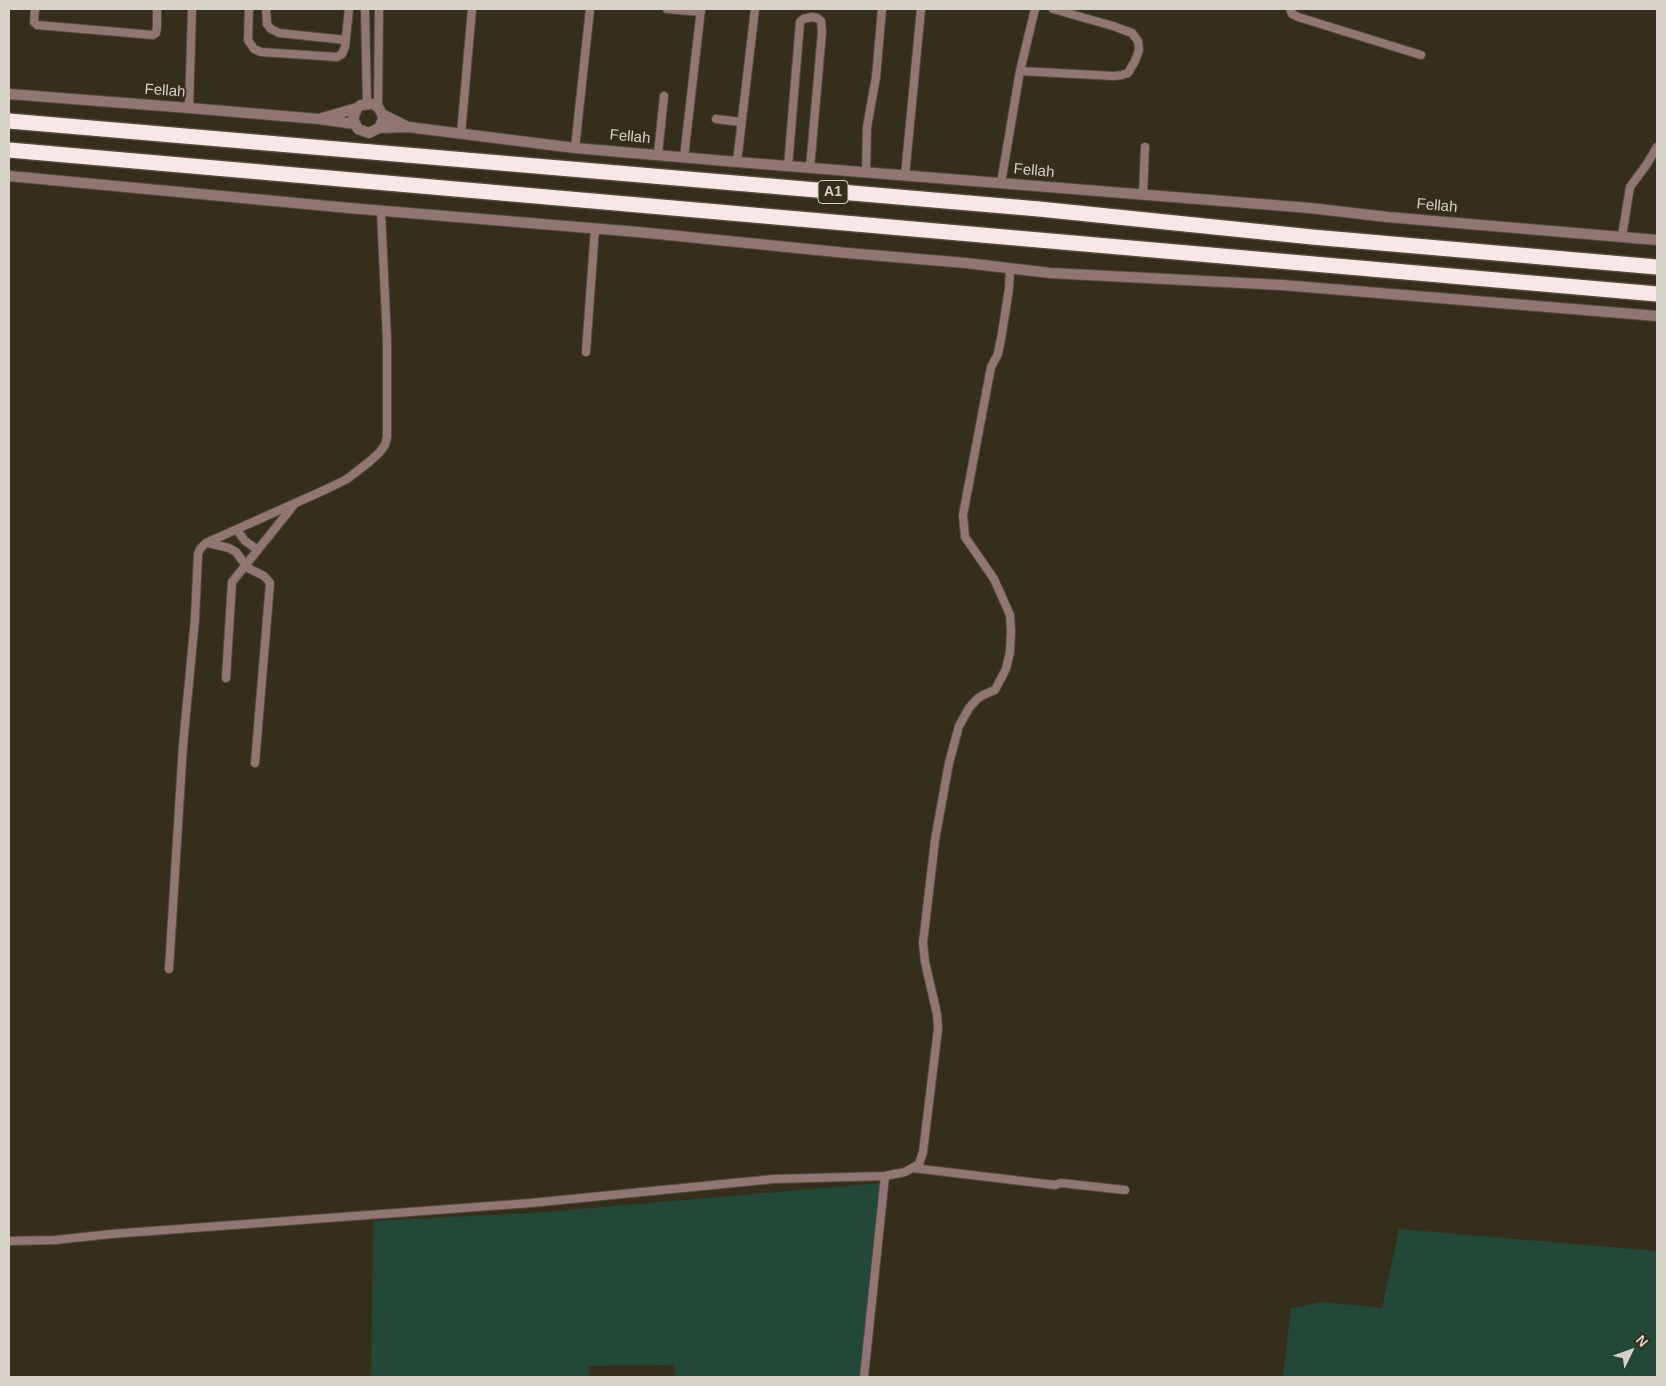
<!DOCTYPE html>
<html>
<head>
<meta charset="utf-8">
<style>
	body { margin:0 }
	#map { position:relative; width:1666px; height:1386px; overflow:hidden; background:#362e1c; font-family:Arial,sans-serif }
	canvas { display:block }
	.frame { position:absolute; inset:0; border:10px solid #d7d3c8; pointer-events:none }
	.north { position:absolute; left:1606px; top:1326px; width:50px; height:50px; -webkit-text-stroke:4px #362e1c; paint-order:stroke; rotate:48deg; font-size:14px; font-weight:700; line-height:20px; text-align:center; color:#d7d3c8 }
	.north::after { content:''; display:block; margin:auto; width:18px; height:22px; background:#d7d3c8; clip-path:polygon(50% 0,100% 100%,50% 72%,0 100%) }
</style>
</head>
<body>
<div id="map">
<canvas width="1666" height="1386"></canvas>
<div class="frame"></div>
<div class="north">N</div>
</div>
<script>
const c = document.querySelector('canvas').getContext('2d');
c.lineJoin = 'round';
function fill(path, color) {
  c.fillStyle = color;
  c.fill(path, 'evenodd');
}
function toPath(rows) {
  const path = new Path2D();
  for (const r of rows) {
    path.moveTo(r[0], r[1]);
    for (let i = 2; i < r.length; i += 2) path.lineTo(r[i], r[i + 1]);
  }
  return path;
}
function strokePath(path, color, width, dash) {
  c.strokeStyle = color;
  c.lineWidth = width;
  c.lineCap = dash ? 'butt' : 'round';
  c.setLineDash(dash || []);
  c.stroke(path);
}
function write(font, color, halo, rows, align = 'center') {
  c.font = font + ' Arial,sans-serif';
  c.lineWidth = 4;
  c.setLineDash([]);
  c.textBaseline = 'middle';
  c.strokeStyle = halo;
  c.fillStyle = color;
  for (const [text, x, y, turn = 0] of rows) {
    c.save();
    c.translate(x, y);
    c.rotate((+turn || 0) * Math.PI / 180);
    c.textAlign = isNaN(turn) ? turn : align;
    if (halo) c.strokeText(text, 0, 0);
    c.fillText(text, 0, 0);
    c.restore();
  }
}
const green = toPath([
	[882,1183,862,1377,675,1377,675,1365,589,1366,589,1377,371,1377,373,1221,532,1213],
	[1399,1229,1657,1251,1657,1377,1283,1377,1291,1308,1323,1302,1382,1308]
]);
const minor = toPath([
	[35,9,34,22,37,25,153,35,156,33,157,26,157,9],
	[249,9,248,40,254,49,261,52,337,57,342,54,345,47,349,9],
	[266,9,267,24,271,29,279,33,346,40],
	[365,9,367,103],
	[667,9,701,12],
	[1290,9,1292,14,1298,17,1421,55],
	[1020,71,1114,76,1122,75,1128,73,1135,61,1139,50,1138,41,1132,33,1113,26,1053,9],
	[378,107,379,9],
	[189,108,192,9],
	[716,119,741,122],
	[461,134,472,9],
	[575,148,590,9],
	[658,154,664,96],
	[684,157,701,9],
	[737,162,755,9],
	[788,166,800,22,803,19,812,17,817,18,821,21,822,32,810,168],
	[866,173,867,127,876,77,882,9],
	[905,176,921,9],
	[1001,183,1020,71,1035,9],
	[1143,195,1145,147],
	[1622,236,1630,187,1647,164,1657,147],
	[586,352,595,228],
	[237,530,245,541,258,550],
	[208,543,229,548,236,552,248,568,264,576,270,583,255,763],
	[226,678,232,582,293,506],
	[169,969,183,745,195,619,198,554,200,549,206,543,329,488,347,479,369,462,379,453,385,445,387,437,387,340,381,211],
	[913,1168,1055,1185,1061,1183,1125,1190],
	[9,1241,55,1240,111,1234,531,1203,774,1179,885,1176,905,1172,919,1164,923,1152,938,1029,937,1014,925,962,923,943,935,840,949,763,959,726,969,708,977,699,983,695,995,690,1006,669,1010,652,1011,631,1010,615,994,579,965,537,963,515,991,367,998,354,1002,333,1009,289,1010,268],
	[864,1377,885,1176]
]);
const tertiary = toPath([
	[9,94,189,108,319,119,355,124],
	[382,114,408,127],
	[322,118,357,108,361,105,373,104,378,107,382,114,383,119,379,128,369,133,358,129,353,119,357,108],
	[379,128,408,127,575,148,737,162,1310,208,1387,217,1657,240],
	[9,176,349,208,638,232,847,253,966,263,1050,273,1282,285,1657,316]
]);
const motorway = toPath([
	[9,121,1039,209,1312,237,1657,267],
	[9,150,1657,294]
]);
const shields = [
	[833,192,30]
];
const shieldNames = [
	["A1",833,192]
];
const streetNames = [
	["Fellah",165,91,4],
	["Fellah",630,137,5],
	["Fellah",1034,171,5],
	["Fellah",1437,206,5]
];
fill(green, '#234838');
strokePath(minor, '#534c3b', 10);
strokePath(tertiary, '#534c3b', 12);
strokePath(motorway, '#534c3b', 18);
strokePath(minor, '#927674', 8);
strokePath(tertiary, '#927674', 10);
strokePath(motorway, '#f7e8e7', 15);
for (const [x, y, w] of shields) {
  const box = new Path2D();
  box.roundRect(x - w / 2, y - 11.5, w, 23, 4);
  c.fillStyle = '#362e1c';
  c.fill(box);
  strokePath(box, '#d7d3c8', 1);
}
write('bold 14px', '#d7d3c8', null, shieldNames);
write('15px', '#d7d3c8', '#362e1c', streetNames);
</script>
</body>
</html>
